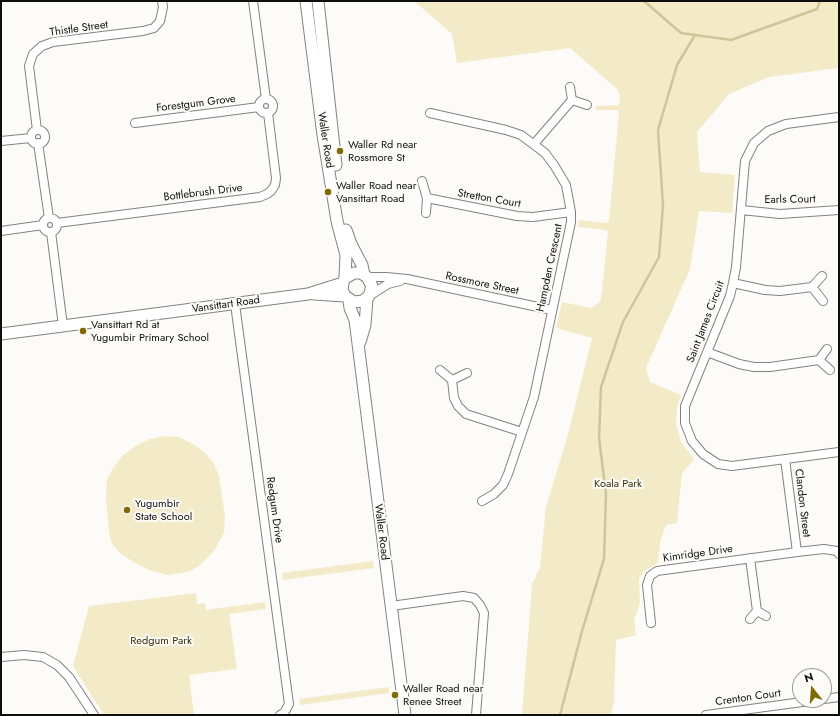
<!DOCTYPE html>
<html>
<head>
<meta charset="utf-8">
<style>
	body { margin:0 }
	#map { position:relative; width:840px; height:716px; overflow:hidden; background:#fdfbf7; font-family:Jost,sans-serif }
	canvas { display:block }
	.frame { position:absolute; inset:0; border:2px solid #0e0e0c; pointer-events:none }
	.north { position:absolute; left:792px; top:668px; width:40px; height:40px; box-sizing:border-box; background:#fdfbf7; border:1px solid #9d9c99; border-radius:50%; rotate:343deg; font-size:11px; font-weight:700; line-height:16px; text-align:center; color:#0e0e0c }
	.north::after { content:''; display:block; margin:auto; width:14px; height:18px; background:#806a03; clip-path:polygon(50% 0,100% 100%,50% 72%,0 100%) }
</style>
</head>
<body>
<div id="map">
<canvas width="840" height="716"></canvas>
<div class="frame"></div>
<div class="north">N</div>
</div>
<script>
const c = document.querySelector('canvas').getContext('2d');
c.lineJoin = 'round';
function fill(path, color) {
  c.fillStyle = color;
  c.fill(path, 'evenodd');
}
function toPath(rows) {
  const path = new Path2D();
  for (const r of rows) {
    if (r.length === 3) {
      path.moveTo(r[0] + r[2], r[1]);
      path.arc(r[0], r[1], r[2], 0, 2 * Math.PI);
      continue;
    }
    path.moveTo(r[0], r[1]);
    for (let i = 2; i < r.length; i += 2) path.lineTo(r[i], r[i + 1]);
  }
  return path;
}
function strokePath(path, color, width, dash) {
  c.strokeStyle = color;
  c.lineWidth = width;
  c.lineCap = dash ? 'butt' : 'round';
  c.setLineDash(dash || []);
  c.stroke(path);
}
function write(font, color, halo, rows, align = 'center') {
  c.font = font + ' Jost,sans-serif';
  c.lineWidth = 4;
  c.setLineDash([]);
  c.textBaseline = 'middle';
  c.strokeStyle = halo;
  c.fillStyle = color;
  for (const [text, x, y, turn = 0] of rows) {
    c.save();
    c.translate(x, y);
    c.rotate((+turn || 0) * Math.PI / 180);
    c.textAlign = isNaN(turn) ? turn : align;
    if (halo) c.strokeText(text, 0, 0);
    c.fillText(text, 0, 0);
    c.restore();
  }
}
const green = toPath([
	[414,1,839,1,839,68,769,77,729,94,697,132,700,172,735,175,732,213,699,211,690,269,646,368,650,382,681,395,677,407,676,424,681,442,694,459,682,474,677,523,666,525,660,542,658,563,644,571,639,579,640,603,634,620,636,635,616,640,614,702,611,715,522,715,532,585,540,567,546,507,568,434,592,338,556,328,562,302,591,308,600,302,602,290,608,232,606,230,578,227,579,220,607,223,609,220,619,113,618,110,596,110,596,106,619,105,620,96,617,89,570,48,457,63,452,34],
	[164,436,178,437,193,444,205,453,213,462,219,476,225,516,224,533,214,551,199,566,188,572,168,575,149,570,135,563,121,554,112,544,109,532,106,498,107,480,113,468,122,456,137,445,150,439],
	[373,561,374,568,283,580,282,573],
	[196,593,197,604,205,603,206,610,265,602,266,609,229,614,237,669,189,675,194,715,105,715,102,712,73,666,89,606],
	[389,687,389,693,300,705,299,699]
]);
const stream = toPath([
	[644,1,681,33,731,40,817,9,820,1],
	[560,715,582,631,604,559,606,494,599,438,601,387,623,322,659,257,663,205,658,130,677,65,695,35]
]);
const minor = toPath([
	[253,1,266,99],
	[570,87,572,100,587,105],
	[266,106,7],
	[430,113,506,130,521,135,545,153,554,165,566,185,571,212,571,222,534,397,508,474,503,485,494,494,482,501],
	[839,117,786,124,768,131,754,143,745,161,736,267,733,283,730,296,685,406,685,423,692,441,703,454,718,464,732,466,839,452],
	[135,123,259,107],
	[37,130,29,66,33,54,42,46,53,42,143,31,154,28,160,21,163,7,162,1],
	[38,137,7],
	[1,141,31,138],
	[38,143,49,218],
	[534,144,572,100],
	[422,181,427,198,426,213],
	[427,198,517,216,533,217,571,212],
	[741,210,780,214,839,210],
	[50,225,7],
	[57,223,260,197,267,194,271,191,275,185,276,178,268,113],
	[1,231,43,225],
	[51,232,63,326],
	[822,276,812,287,823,301],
	[367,277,386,277,407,279,552,310],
	[733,283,765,290,780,291,812,287],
	[369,296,388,284,400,281],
	[235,304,289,704,284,713,280,715],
	[827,349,819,360,830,370],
	[707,352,739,364,754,367,770,367,819,360],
	[440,370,452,380,467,373],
	[452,380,454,398,458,406,466,414,522,432],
	[785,459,797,552,824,549,837,551,839,554],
	[750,558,757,611],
	[391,606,463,596,474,598,480,605,484,613,476,715],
	[750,619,757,611,766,616],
	[651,623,647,585,650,576,657,571,797,552],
	[1,657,24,655,43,657,57,665,69,677,94,715],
	[824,699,839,697],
	[706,715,817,700]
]);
const tertiary = toPath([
	[306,1,323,135,337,221,346,255,345,278,343,283,342,290,345,296,354,302,363,301,369,296,372,286,367,277,361,273,354,273,345,278],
	[318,1,336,165],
	[346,230,351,244,362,265,364,275],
	[314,294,345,296],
	[349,300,350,308,355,320,405,715],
	[1,334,308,294,343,283],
	[360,342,365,325,367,298]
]);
const markers = [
	[340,151,4,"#806a03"],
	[328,192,4,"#806a03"],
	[83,331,4,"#806a03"],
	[127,510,4,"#806a03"],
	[395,695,4,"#806a03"]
];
const streetNames = [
	["Thistle Street",79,29,-8],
	["Forestgum Grove",196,104,-7],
	["Waller Road",325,140,81],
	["Bottlebrush Drive",203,193,-7],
	["Stretton Court",489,199,10],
	["Earls Court",790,200,-1],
	["Hampden Crescent",550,268,-78],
	["Rossmore Street",482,284,12],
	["Vansittart Road",226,305,-8],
	["Saint James Circuit",706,322,-69],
	["Clandon Street",802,503,83],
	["Redgum Drive",274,510,82],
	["Waller Road",381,532,83],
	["Kimridge Drive",698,554,-8],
	["Crenton Court",748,698,-8]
];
const poiNames = [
	["Waller Rd near",348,145],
	["Rossmore St",348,158],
	["Waller Road near",336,186],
	["Vansittart Road",336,199],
	["Vansittart Rd at",91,325],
	["Yugumbir Primary School",91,338],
	["Yugumbir",135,504],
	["State School",135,517],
	["Waller Road near",403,689],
	["Renee Street",403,702]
];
const parkNames = [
	["Koala Park",618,484],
	["Redgum Park",161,641]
];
fill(green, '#f3eac7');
strokePath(stream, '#d0c599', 2.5);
strokePath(minor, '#83827e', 10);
strokePath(tertiary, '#83827e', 13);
strokePath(minor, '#fff', 8);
strokePath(tertiary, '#fff', 11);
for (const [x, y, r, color] of markers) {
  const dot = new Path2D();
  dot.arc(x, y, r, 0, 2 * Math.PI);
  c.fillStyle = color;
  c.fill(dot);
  strokePath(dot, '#fdfbf7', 1.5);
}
write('11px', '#0e0e0c', '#fdfbf7', streetNames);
write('11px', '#0e0e0c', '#fdfbf7', poiNames, 'left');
write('11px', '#382f0a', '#fdfbf7', parkNames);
</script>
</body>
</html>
